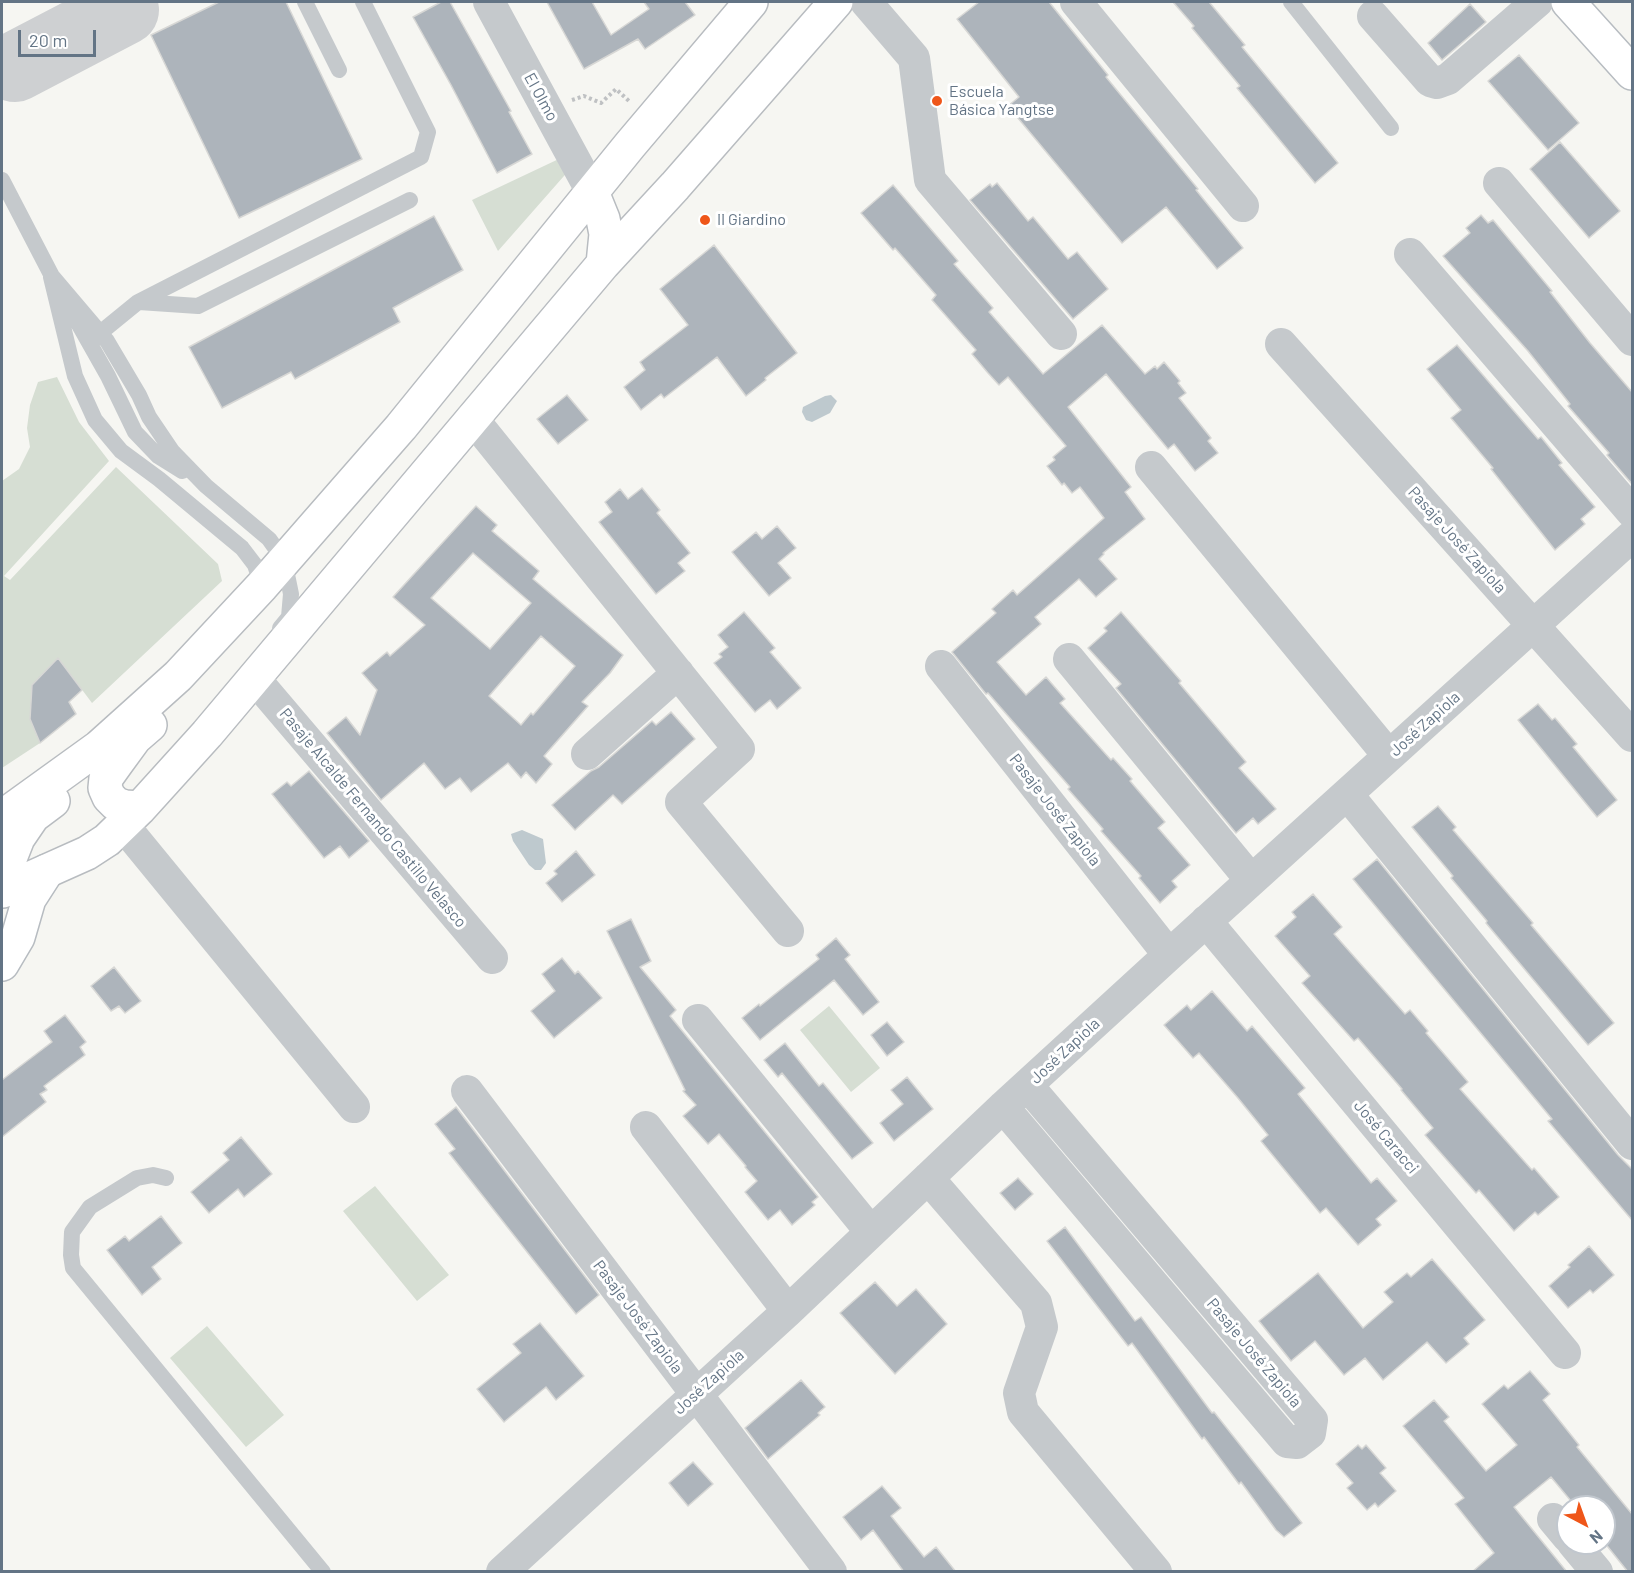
<!DOCTYPE html>
<html>
<head>
<meta charset="utf-8">
<style>
	body { margin:0 }
	#map { position:relative; width:1634px; height:1573px; overflow:hidden; background:#f6f6f2; font-family:Barlow,sans-serif }
	canvas { display:block }
	.frame { position:absolute; inset:0; border:3px solid #637485; pointer-events:none }
	.north { position:absolute; left:1556px; top:1495px; width:60px; height:60px; box-sizing:border-box; background:#fff; border:2px solid #c1c7ce; border-radius:50%; rotate:139deg; font-size:16px; font-weight:700; line-height:24px; text-align:center; color:#637485 }
	.north::after { content:''; display:block; margin:auto; width:21px; height:27px; background:#ef5619; clip-path:polygon(50% 0,100% 100%,50% 72%,0 100%) }
	.scale { position:absolute; left:18px; top:30px; width:78px; height:27px; box-sizing:border-box; border:3px solid #637485; border-top:0; padding-left:8px; font-size:18px; line-height:21px; white-space:nowrap; color:#637485; -webkit-text-stroke:4px #fff; paint-order:stroke }
</style>
</head>
<body>
<div id="map">
<canvas width="1634" height="1573"></canvas>
<div class="frame"></div>
<div class="north">N</div>
<div class="scale">20 m</div>
</div>
<script>
const c = document.querySelector('canvas').getContext('2d');
c.lineJoin = 'round';
function fill(path, color) {
  c.fillStyle = color;
  c.fill(path, 'evenodd');
}
function toPath(rows) {
  const path = new Path2D();
  for (const r of rows) {
    path.moveTo(r[0], r[1]);
    for (let i = 2; i < r.length; i += 2) path.lineTo(r[i], r[i + 1]);
  }
  return path;
}
function strokePath(path, color, width, dash) {
  c.strokeStyle = color;
  c.lineWidth = width;
  c.lineCap = dash ? 'butt' : 'round';
  c.setLineDash(dash || []);
  c.stroke(path);
}
function write(font, color, halo, rows, align = 'center') {
  c.font = font + ' Barlow,sans-serif';
  c.lineWidth = 6;
  c.setLineDash([]);
  c.textBaseline = 'middle';
  c.strokeStyle = halo;
  c.fillStyle = color;
  for (const [text, x, y, turn = 0] of rows) {
    c.save();
    c.translate(x, y);
    c.rotate((+turn || 0) * Math.PI / 180);
    c.textAlign = isNaN(turn) ? turn : align;
    if (halo) c.strokeText(text, 0, 0);
    c.fillText(text, 0, 0);
    c.restore();
  }
}
const green = toPath([
	[563,157,571,168,498,251,472,200],
	[57,377,79,422,109,461,4,576,10,580,116,467,218,564,222,581,92,703,59,659,55,661,32,685,30,719,40,743,2,768,2,481,19,469,30,447,27,428,30,405,38,382],
	[829,1006,880,1068,851,1092,800,1030],
	[375,1186,449,1275,417,1301,343,1211],
	[207,1326,284,1415,246,1447,170,1358]
]);
const water = toPath([
	[831,395,837,401,830,413,812,422,806,420,802,412,803,407,825,396],
	[522,830,543,839,546,863,541,870,535,870,529,865,513,841,511,834]
]);
const taxiway = toPath([
	[15,67,124,10]
]);
const building = toPath([
	[219,2,286,2,362,159,239,218,151,35,219,2],
	[441,2,450,2,511,111,509,112,532,154,497,173,451,85,413,17,441,2],
	[547,2,592,2,611,35,649,9,644,2,685,2,695,15,645,49,638,39,584,69,547,2],
	[979,2,1049,2,1108,75,1106,77,1198,189,1196,190,1243,248,1217,269,1166,207,1122,243,1008,106,1019,97,957,19,979,2],
	[1173,2,1209,2,1245,45,1242,47,1338,163,1315,183,1237,88,1240,86,1192,28,1194,26,1173,2],
	[1470,4,1486,22,1442,60,1428,43,1470,4],
	[1519,55,1579,123,1548,150,1488,81,1519,55],
	[1560,142,1620,211,1589,238,1530,169,1560,142],
	[997,183,1028,221,1033,217,1068,259,1077,252,1108,289,1073,319,970,200,990,184,992,187,997,183],
	[893,185,958,261,954,264,993,308,989,312,1043,374,1102,325,1145,374,1155,366,1157,369,1164,362,1180,381,1178,383,1186,393,1179,398,1211,438,1208,441,1218,453,1195,471,1174,444,1168,449,1106,374,1068,407,1131,487,1125,492,1145,519,1103,553,1104,554,1099,559,1117,579,1096,597,1079,579,1035,617,1041,624,997,662,1026,695,1046,677,1065,699,1060,703,1111,760,1113,758,1132,779,1130,781,1165,822,1158,828,1190,865,1172,881,1177,887,1160,903,1139,878,1141,876,1101,831,1103,829,1068,789,1070,787,988,693,986,694,952,652,996,613,992,609,1013,590,1017,595,1104,518,1080,487,1072,493,1064,483,1062,485,1047,466,1055,460,1053,457,1066,446,1008,377,999,385,988,373,972,354,976,350,932,300,936,295,895,248,893,250,861,213,893,185],
	[1481,215,1488,223,1493,220,1552,291,1550,292,1590,343,1632,392,1632,484,1607,455,1609,453,1568,406,1570,404,1528,351,1443,256,1470,233,1466,228,1481,215],
	[434,216,463,270,393,308,400,322,295,379,291,372,222,408,189,347,434,216],
	[714,245,797,353,765,378,766,380,746,396,717,357,664,398,661,394,641,410,624,387,645,370,640,362,688,325,660,289,714,245],
	[1457,345,1538,439,1541,437,1562,463,1559,465,1595,507,1581,519,1585,524,1555,550,1491,469,1493,468,1451,418,1461,410,1427,369,1457,345],
	[567,395,588,420,558,444,537,419,567,395],
	[642,488,660,510,657,513,690,553,678,563,685,571,656,594,599,522,612,512,605,502,620,489,628,499,642,488],
	[476,506,497,525,492,531,539,571,533,579,623,655,610,673,582,702,588,706,544,756,552,764,536,783,526,772,521,778,508,763,471,792,460,778,445,789,424,763,381,800,327,733,346,717,360,735,377,690,362,673,387,652,390,656,425,625,393,597,476,506],
	[473,553,531,603,490,649,431,598,473,553],
	[541,636,575,666,533,715,531,713,521,725,489,696,541,636],
	[777,526,796,548,778,563,791,578,769,596,732,552,756,532,762,539,777,526],
	[744,612,775,648,770,652,801,688,777,709,770,700,755,712,714,663,722,657,719,654,728,647,718,635,744,612],
	[1121,612,1181,681,1179,683,1246,762,1239,768,1276,809,1258,824,1253,818,1236,833,1116,688,1121,684,1088,648,1107,631,1104,628,1121,612],
	[58,658,82,690,69,702,76,714,40,743,30,719,32,685,58,658],
	[1538,704,1552,720,1555,718,1577,744,1573,747,1617,800,1597,817,1518,720,1538,704],
	[671,712,695,739,622,804,613,795,575,830,552,805,591,771,599,767,652,721,656,725,671,712],
	[309,771,369,841,349,858,340,846,324,858,272,794,287,782,291,786,309,771],
	[1438,806,1456,827,1453,830,1533,923,1531,925,1614,1023,1588,1045,1486,923,1487,921,1451,878,1453,876,1412,827,1438,806],
	[576,851,595,875,562,902,546,883,557,874,554,871,576,851],
	[1377,859,1618,1155,1632,1169,1632,1220,1548,1121,1552,1119,1353,879,1377,859],
	[1313,894,1342,927,1334,934,1405,1014,1410,1010,1428,1031,1426,1033,1468,1082,1460,1089,1532,1170,1534,1168,1559,1197,1538,1215,1535,1212,1514,1231,1479,1190,1476,1193,1425,1135,1433,1128,1401,1090,1402,1089,1358,1038,1354,1041,1302,983,1310,976,1275,936,1296,917,1292,912,1313,894],
	[631,919,651,961,640,967,676,1010,670,1016,818,1197,812,1202,815,1205,792,1225,780,1210,768,1220,745,1192,757,1181,745,1167,746,1166,719,1134,708,1144,683,1116,696,1105,683,1091,685,1090,607,931,631,919],
	[836,938,850,955,845,959,879,1002,863,1015,834,980,760,1040,742,1018,759,1004,760,1006,819,959,816,955,836,938],
	[562,958,575,974,578,971,602,998,554,1038,531,1011,555,991,542,974,562,958],
	[114,967,141,1001,125,1013,119,1006,111,1011,91,986,114,967],
	[1212,991,1247,1031,1252,1026,1305,1088,1298,1094,1371,1183,1377,1178,1397,1201,1376,1219,1381,1225,1358,1245,1326,1208,1320,1213,1261,1141,1268,1135,1238,1098,1199,1053,1193,1058,1164,1025,1187,1005,1191,1010,1212,991],
	[65,1015,86,1042,80,1047,85,1055,44,1086,47,1090,40,1094,46,1102,2,1137,2,1080,52,1042,44,1031,65,1015],
	[887,1022,904,1042,887,1056,871,1035,887,1022],
	[785,1043,819,1086,823,1083,873,1143,852,1159,782,1073,778,1077,764,1060,785,1043],
	[907,1077,933,1109,894,1141,880,1123,903,1104,891,1090,907,1077],
	[456,1107,599,1295,576,1314,449,1153,455,1149,435,1124,456,1107],
	[241,1137,272,1174,244,1197,238,1189,209,1213,191,1192,229,1160,223,1153,241,1137],
	[1018,1178,1033,1194,1015,1210,1000,1193,1018,1178],
	[161,1216,182,1243,152,1267,161,1279,142,1295,107,1250,125,1236,129,1241,161,1216],
	[1065,1227,1135,1321,1141,1317,1212,1413,1214,1412,1302,1523,1284,1537,1276,1530,1241,1482,1239,1484,1204,1437,1202,1439,1132,1343,1128,1346,1047,1241,1065,1227],
	[1589,1246,1614,1275,1593,1293,1590,1290,1568,1308,1549,1286,1570,1267,1568,1265,1589,1246],
	[1432,1259,1485,1320,1464,1338,1469,1344,1446,1363,1427,1342,1383,1380,1365,1358,1344,1375,1315,1341,1291,1361,1259,1321,1318,1273,1363,1328,1393,1302,1384,1292,1407,1273,1411,1277,1432,1259],
	[875,1282,897,1306,916,1289,947,1324,895,1374,840,1313,875,1282],
	[540,1323,584,1376,556,1400,546,1387,504,1422,477,1389,521,1353,513,1344,540,1323],
	[1530,1371,1550,1394,1543,1400,1579,1445,1577,1447,1632,1514,1632,1572,1628,1572,1604,1542,1604,1507,1576,1507,1551,1477,1514,1507,1567,1572,1472,1572,1494,1553,1455,1504,1464,1498,1403,1426,1434,1400,1449,1417,1444,1421,1486,1471,1517,1445,1482,1404,1504,1385,1508,1389,1530,1371],
	[801,1380,825,1407,818,1413,820,1415,768,1459,745,1428,801,1380],
	[1358,1445,1362,1449,1366,1445,1386,1468,1380,1473,1396,1491,1378,1507,1375,1503,1367,1510,1347,1488,1353,1483,1336,1464,1358,1445],
	[693,1462,713,1484,688,1506,669,1483,693,1462],
	[882,1486,901,1508,891,1516,924,1557,936,1547,956,1572,904,1572,873,1530,861,1540,843,1517,882,1486]
]);
const path = toPath([
	[572,100,584,96,601,103,616,89,630,102]
]);
const lane = toPath([
	[305,2,339,70],
	[1291,2,1391,128],
	[2,180,55,282],
	[51,275,107,341,139,395,149,417,172,451,206,486,269,539,284,560,291,594,289,617,280,628],
	[51,277,75,376,95,420,121,451,159,479,242,548,255,565,262,586],
	[139,302,198,306,410,200],
	[69,307,108,376,135,432,158,456,182,471],
	[100,333,138,302,421,157,428,132,363,2],
	[166,1178,153,1175,137,1178,90,1207,72,1232,71,1255,73,1268,323,1572]
]);
const street = toPath([
	[489,2,592,192],
	[866,2,914,58,930,180,1061,334],
	[1076,2,1243,206],
	[1373,16,1430,81,1437,83,1448,79,1537,2],
	[1499,183,1632,340],
	[1410,254,1632,512],
	[1281,344,1632,736],
	[472,418,739,749,681,802,788,931],
	[1151,467,1389,756],
	[1069,659,1251,880],
	[941,666,1169,955],
	[254,678,492,958],
	[587,754,678,673],
	[1347,794,1632,1144],
	[123,825,354,1107],
	[1206,921,1565,1353],
	[698,1020,871,1232],
	[467,1091,831,1572],
	[1003,1107,1287,1442,1297,1443,1310,1433,1312,1420,1028,1086],
	[646,1127,788,1311],
	[928,1178,1036,1303,1042,1327,1019,1393,1023,1412,1156,1572],
	[1553,1519,1568,1537],
	[1573,1543,1597,1572],
	[502,1572,788,1311,1003,1107,1169,955,1632,536]
]);
const secondary = toPath([
	[1568,2,1632,73],
	[2,964,18,937,29,899,47,871]
]);
const primary = toPath([
	[592,192,603,219,606,234,603,264],
	[140,808,125,807,116,804,109,797,105,788,106,778,116,764,135,738,150,725],
	[2,817,99,747,178,676,262,586,401,427,630,145,751,2],
	[2,891,87,853,107,840,140,808,207,734,603,264,675,186,836,2],
	[3,891,4,874,18,838,33,816,53,801]
]);
const markers = [
	[937,101,6,"#ef5619"],
	[705,220,6,"#ef5619"]
];
const poiNames = [
	["Escuela",949,92],
	["Básica Yangtse",949,110],
	["Il Giardino",717,220]
];
const streetNames = [
	["El Olmo",541,97,61],
	["Pasaje José Zapiola",1457,540,48],
	["José Zapiola",1425,724,-42],
	["Pasaje José Zapiola",1055,810,52],
	["Pasaje Alcalde Fernando Castillo Velasco",373,818,50],
	["José Zapiola",1065,1051,-43],
	["José Caracci",1386,1137,50],
	["Pasaje José Zapiola",638,1317,53],
	["Pasaje José Zapiola",1254,1353,50],
	["José Zapiola",709,1382,-42]
];
fill(green, '#d6ded3');
fill(water, '#bec9ce');
strokePath(taxiway, '#ced0d2', 70);
fill(building, '#adb4bb');
strokePath(building, '#d7d7d5', 1.5);
strokePath(secondary, '#b7bcc1', 36);
strokePath(primary, '#b8bcc0', 36);
strokePath(path, '#bfc1c3', 4, [3, 3]);
strokePath(lane, '#c5c9cc', 16);
strokePath(street, '#c5c9cc', 32);
strokePath(secondary, '#fff', 33);
strokePath(primary, '#fff', 33);
for (const [x, y, r, color] of markers) {
  const dot = new Path2D();
  dot.arc(x, y, r, 0, 2 * Math.PI);
  c.fillStyle = color;
  c.fill(dot);
  strokePath(dot, '#fff', 2);
}
write('16px', '#637485', '#fff', poiNames, 'left');
write('16px', '#637485', '#fff', streetNames);
</script>
</body>
</html>
